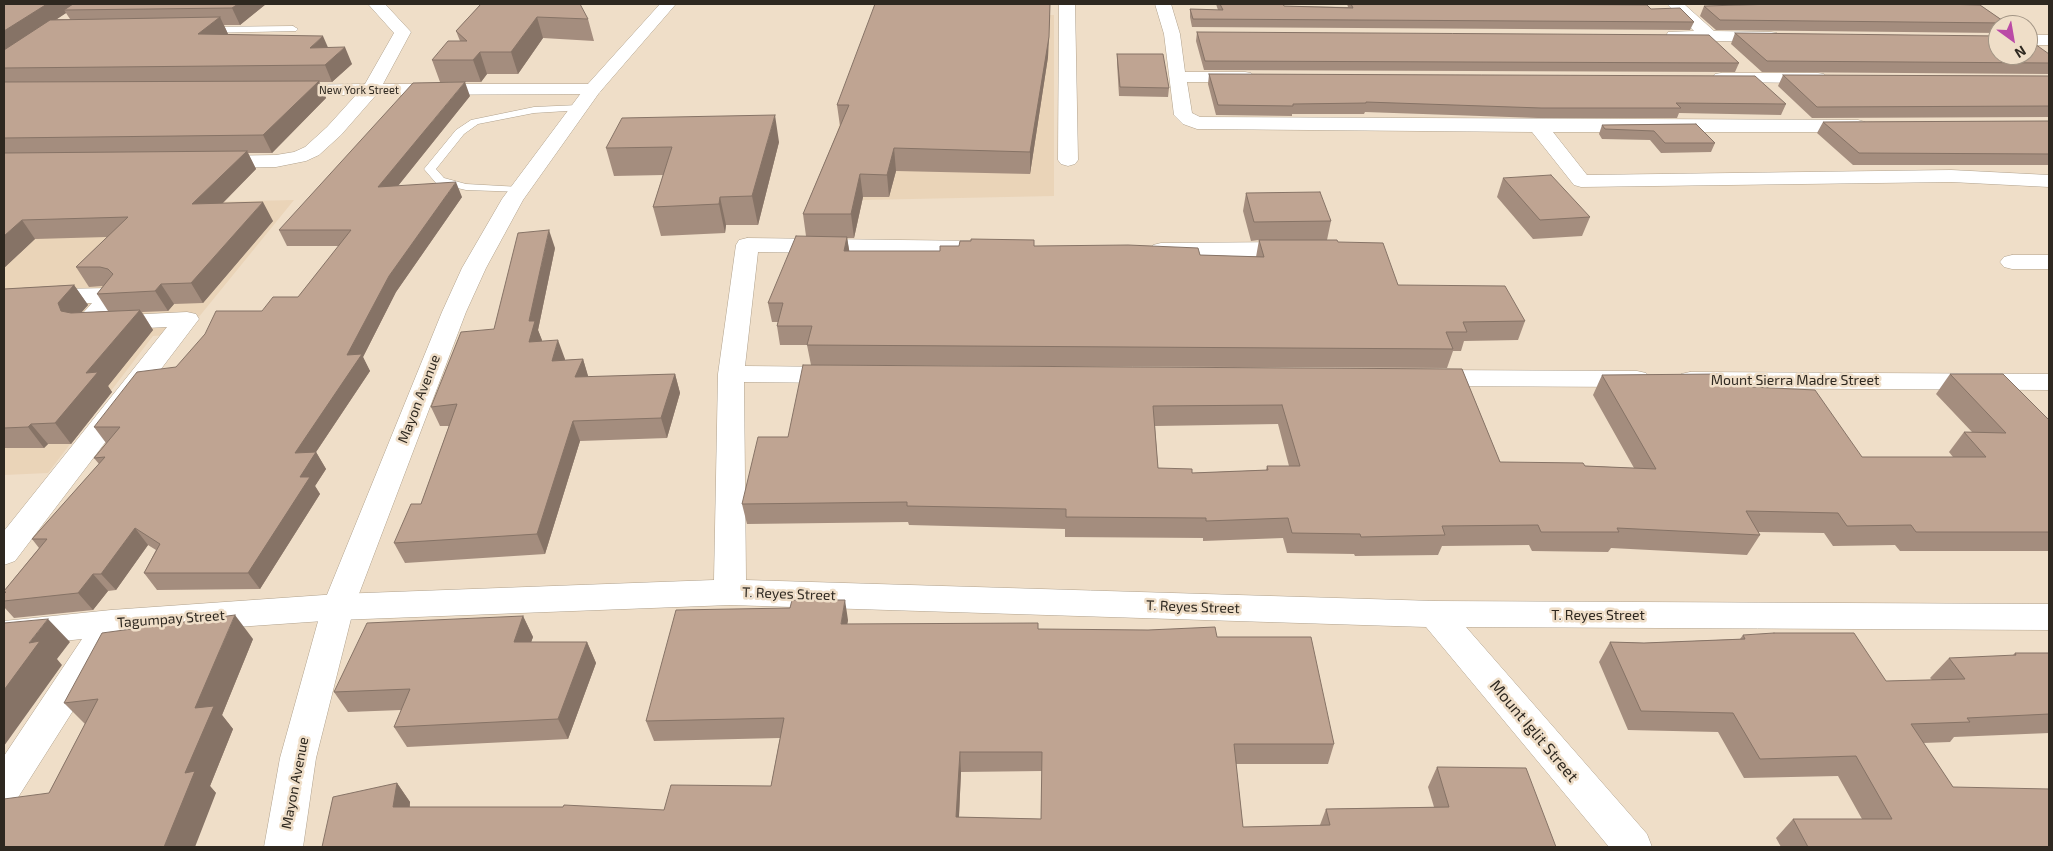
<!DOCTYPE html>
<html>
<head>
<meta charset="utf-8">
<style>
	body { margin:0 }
	#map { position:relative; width:2053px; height:851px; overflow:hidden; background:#efdec8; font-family:"Exo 2",sans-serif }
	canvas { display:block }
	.frame { position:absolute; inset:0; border:5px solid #2e2820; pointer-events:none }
	.north { position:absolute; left:1988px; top:15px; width:50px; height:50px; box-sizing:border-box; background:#efdec8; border:1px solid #a29585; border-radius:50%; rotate:148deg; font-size:14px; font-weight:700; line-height:20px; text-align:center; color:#2e2820 }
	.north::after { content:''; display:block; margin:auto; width:18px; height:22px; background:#ba4aa6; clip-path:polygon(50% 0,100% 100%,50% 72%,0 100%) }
</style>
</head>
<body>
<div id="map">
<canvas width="2053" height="851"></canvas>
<div class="frame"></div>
<div class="north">N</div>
</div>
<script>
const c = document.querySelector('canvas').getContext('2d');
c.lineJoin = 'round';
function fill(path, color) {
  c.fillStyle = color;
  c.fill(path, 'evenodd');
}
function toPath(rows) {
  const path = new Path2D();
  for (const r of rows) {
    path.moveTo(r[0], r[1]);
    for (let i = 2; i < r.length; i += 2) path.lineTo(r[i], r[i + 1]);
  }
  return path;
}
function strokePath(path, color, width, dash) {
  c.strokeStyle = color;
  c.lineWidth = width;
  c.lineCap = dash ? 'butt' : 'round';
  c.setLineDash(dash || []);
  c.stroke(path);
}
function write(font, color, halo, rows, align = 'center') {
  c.font = font + ' "Exo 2",sans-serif';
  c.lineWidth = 5;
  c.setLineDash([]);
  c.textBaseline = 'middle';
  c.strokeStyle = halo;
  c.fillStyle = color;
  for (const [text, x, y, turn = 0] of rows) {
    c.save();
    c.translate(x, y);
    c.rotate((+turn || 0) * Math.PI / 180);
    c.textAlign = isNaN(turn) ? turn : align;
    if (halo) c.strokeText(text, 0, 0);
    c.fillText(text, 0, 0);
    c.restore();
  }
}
const built = toPath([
	[871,14,1054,15,1054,196,817,201],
	[294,200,185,334,153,336,48,473,4,475,4,207]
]);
const lane = toPath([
	[293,26,298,29,296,31,207,33,202,30,207,27,293,26],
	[579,105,584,108,583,110,534,113,478,124,464,134,436,169,444,178,466,184,520,187,526,190,524,192,466,190,440,184,436,183,424,169,456,130,471,120,534,107,579,105]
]);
const street = toPath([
	[368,4,385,4,411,32,383,84,593,84,599,85,602,89,599,93,593,94,376,95,341,135,319,155,306,161,276,167,215,168,208,166,205,162,208,158,215,156,276,155,294,152,305,147,327,127,356,95,285,95,279,94,276,90,279,86,285,85,365,84,394,33,368,4],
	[1059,4,1075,4,1078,160,1075,164,1068,166,1061,164,1058,160,1059,4],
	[1155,4,1171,4,1180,34,1185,72,1245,72,1251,73,1254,77,1251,81,1245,82,1187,82,1192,113,1200,117,1858,120,1865,122,1868,126,1865,130,1858,132,1553,132,1587,175,1951,170,2049,175,2049,187,1951,182,1581,187,1574,185,1532,132,1197,129,1183,124,1174,115,1164,34,1155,4],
	[1667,4,1684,4,1714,31,1771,32,1777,33,1779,37,1777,41,1771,42,1668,40,1666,36,1668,32,1694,31,1667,4],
	[2028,35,2049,35,2049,45,2028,45,2028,35],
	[1721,73,1818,73,1824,74,1827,78,1824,82,1818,83,1715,82,1712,78,1715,74,1721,73],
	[747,238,978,241,986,243,989,248,986,253,978,255,758,252,745,366,839,367,848,369,852,375,848,381,839,383,744,382,746,580,1435,601,2049,604,2049,630,1466,627,1647,834,1652,847,1609,847,1426,627,730,605,338,620,121,635,17,799,4,804,4,756,82,639,4,647,4,621,111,610,338,594,714,580,718,374,736,245,739,240,747,238],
	[1295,242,1303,244,1306,249,1303,254,1295,256,1161,257,1153,255,1150,250,1153,245,1161,243,1295,242],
	[2012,255,2049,255,2049,269,2012,269,2004,267,2000,262,2004,257,2012,255],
	[112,288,120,290,124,295,106,316,187,312,196,314,199,319,15,561,4,565,4,531,167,327,85,331,76,329,73,324,92,303,4,304,4,290,112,288],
	[1427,370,1637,371,1646,373,1650,379,1646,385,1637,387,1427,386,1418,384,1414,378,1418,372,1427,370],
	[1690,372,2049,374,2049,390,1690,388,1681,386,1677,380,1681,374,1690,372]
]);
const secondary = toPath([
	[660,4,676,4,599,93,523,200,486,268,466,312,354,607,316,758,303,847,264,847,280,758,322,607,442,312,462,268,502,199,587,85,660,4]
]);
const wall = toPath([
	[4,4,266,4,240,25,224,25,228,34,227,35,328,47,352,64,332,82,319,82,326,98,272,153,248,153,256,169,222,204,273,221,203,303,174,304,168,311,142,312,153,330,108,386,112,392,71,444,48,444,44,448,4,448,4,289,74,285,88,305,81,313,108,311,97,294,103,286,89,287,76,267,107,237,35,239,4,268],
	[66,13,70,19,57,19],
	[481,4,588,19,594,41,543,38,518,74,487,74,481,82,440,82,432,60,460,41,456,31],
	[1050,4,1048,57,1030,174,896,171,889,197,863,197,854,238,847,238,849,251,940,251,1034,246,1200,255,1256,257,1259,240,1251,241,1243,211,1246,193,1331,221,1327,240,1338,242,1398,285,1525,321,1518,340,1464,341,1461,351,1453,351,1447,368,811,365,807,345,780,345,777,326,778,322,772,322,768,303,806,236,803,214,840,126,837,105],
	[1216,4,1283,4,1284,6,1348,7,1347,4,1479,4,1651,9,1694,22,1690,30,1192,27,1190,17,1190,9,1218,10],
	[1980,5,2009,25,1998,25,1998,33,1716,30,1700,16,1704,6],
	[1197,32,1739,63,1735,72,1204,70,1196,41],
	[1735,33,2049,54,2049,74,1762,72,1731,44],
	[1117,54,1169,88,1168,97,1119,96,1117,63],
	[1209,74,1786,104,1781,115,1679,113,1677,118,1538,118,1365,112,1364,114,1292,114,1292,116,1216,115,1208,84],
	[1783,75,2049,76,2049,117,1812,118,1778,86],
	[470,96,398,186,462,197,396,292,363,357,370,371,316,452,326,469,315,486,320,494,260,589,157,590,144,573,156,550,148,545,116,590,108,591,93,610,14,618,4,607,4,591,39,548,32,539,99,464,94,458,106,443,94,427,176,367,262,311,298,297,339,246,287,246,279,230],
	[2049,121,2049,165,1853,165,1817,133,1823,122],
	[1696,124,1715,143,1711,152,1661,153,1650,140,1602,139,1599,134,1602,125],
	[779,142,758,225,726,225,725,233,661,236,653,207,663,175,614,176,606,148],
	[1503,178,1590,217,1582,236,1533,239,1497,197],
	[555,248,538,330,542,341,565,359,565,360,583,359,588,377,675,374,680,393,667,438,580,441,545,554,405,563,394,543,421,504,449,426,440,426,431,407,494,329],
	[1462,369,1500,462,1634,468,1593,395,1602,375,1731,386,1862,457,1953,457,1949,452,1964,432,1972,432,1936,394,1950,374,2049,420,2049,551,1900,551,1895,545,1833,546,1824,533,1758,532,1760,535,1747,555,1611,548,1608,552,1532,551,1529,545,1442,546,1438,555,1355,556,1354,554,1287,553,1283,538,1203,541,1203,538,1065,537,1065,529,909,525,908,522,747,524,742,504,788,437],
	[1278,424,1289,466,1267,466,1266,470,1192,473,1158,468,1155,426],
	[523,616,533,637,531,642,587,642,596,663,568,739,407,747,394,727,401,710,348,712,334,692],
	[848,620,847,624,1038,629,1217,637,1334,744,1328,764,1236,764,1243,827,1320,825,1326,809,1434,807,1428,787,1437,767,1556,847,322,847,397,783,410,802,410,807,664,810,771,786,780,738,654,741,646,721],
	[1042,771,1041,819,959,817,961,772],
	[1743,635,1886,681,1932,680,1930,678,1949,658,2012,656,2015,653,2049,653,2049,733,1954,737,1950,742,1923,743,1953,787,2049,847,1781,847,1776,838,1793,819,1862,819,1838,776,1744,778,1718,732,1628,730,1599,662,1610,642,1644,643,1740,639],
	[253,639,222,715,233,729,210,786,216,793,49,793,85,724,64,703]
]);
const shadedWall = toPath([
	[47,4,81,4,64,10,66,13,4,54,4,31],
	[238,4,266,4,240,25,232,8],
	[1050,4,1048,57,1030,174,1030,152],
	[220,17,228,34,207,51,198,34],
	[537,17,543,38,518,74,511,52],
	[323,36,330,52,310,48],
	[345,47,352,64,332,82,325,65],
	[480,52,487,74,481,82,473,60],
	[319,81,326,98,272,153,263,135],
	[465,82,470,96,385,202,378,187],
	[775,115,779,142,758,225,752,196],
	[894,148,896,171,889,197,887,175],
	[247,151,256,169,203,223,192,204],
	[860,174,863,197,854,238,851,214],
	[456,182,462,197,396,292,363,357,370,371,316,452,326,469,315,486,320,494,260,589,248,573,300,477,295,453,389,276],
	[720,197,726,225,725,233,719,204],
	[263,202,273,221,203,303,191,283],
	[22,220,35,239,4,268,4,236],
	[549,230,555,248,538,330,542,340,536,361,529,342,529,321],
	[847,237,850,255,844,251],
	[161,284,174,304,168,311,155,291],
	[74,285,88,305,72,323,61,311,58,303],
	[140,310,153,330,108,386,112,392,71,444,55,423,86,373],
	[558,340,565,359,559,380,552,361],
	[583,359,589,379,575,377],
	[675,374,680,393,667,438,661,418],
	[573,421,580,441,545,554,537,534],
	[31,424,48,444,44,448,28,427],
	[135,528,148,545,116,590,101,574],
	[93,574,108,591,93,610,78,593],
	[845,600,848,620,844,645,841,624],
	[235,615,253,639,222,715,233,729,210,786,216,793,195,847,164,847,185,773,195,708],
	[523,616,533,637,524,662,514,642],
	[48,619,70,642,57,659,62,665,4,746,4,690,29,643],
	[587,642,596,663,568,739,558,719],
	[960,752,961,772,958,836,956,817],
	[397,783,410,802,407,826,393,807]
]);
const building = toPath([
	[4,4,47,4,4,31,4,4],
	[73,4,238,4,232,8,64,10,73,4],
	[481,4,580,4,588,19,537,17,511,52,480,52,473,60,432,60,448,41,467,41,456,31,481,4],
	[875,4,1050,4,1049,37,1030,152,894,148,887,175,860,174,851,214,803,214,849,105,837,105,875,4],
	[1220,4,1283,4,1284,6,1353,8,1351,4,1479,4,1647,5,1651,9,1680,8,1694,22,1193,19,1190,9,1223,10,1220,4],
	[1777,4,1941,4,1980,5,2009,25,2006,25,2004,23,1720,20,1704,6,1777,4],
	[220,17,198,34,323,36,310,48,345,47,325,65,4,68,4,50,50,20,220,17],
	[1197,32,1709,35,1739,63,1205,61,1197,32],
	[1735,33,1998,36,1998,55,2028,55,2028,39,2049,54,2049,63,1767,61,1735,33],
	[1117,54,1163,54,1169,88,1120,87,1117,54],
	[1209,74,1755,76,1786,104,1676,103,1681,108,1541,108,1366,102,1366,103,1293,104,1293,106,1218,105,1209,74],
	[1783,75,2049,76,2049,106,1817,107,1783,75],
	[319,81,263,135,4,138,4,82,319,81],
	[465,82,378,187,456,182,389,276,347,355,362,354,295,453,316,452,300,477,310,477,248,573,144,573,160,544,135,528,101,574,93,574,78,593,4,601,4,594,6,592,4,592,4,591,47,539,32,539,105,457,94,458,120,427,94,427,137,372,176,367,205,334,216,311,262,311,273,297,298,297,351,230,279,230,413,83,465,82],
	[775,115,752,196,720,197,719,204,653,207,672,147,606,148,622,118,775,115],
	[2049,121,2049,154,1859,153,1823,122,2049,121],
	[1696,124,1715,143,1665,143,1654,131,1605,129,1602,125,1696,124],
	[247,151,192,204,263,202,191,283,161,284,155,291,97,294,113,274,108,269,100,267,76,267,128,217,22,220,4,236,4,153,247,151],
	[1551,175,1590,217,1540,220,1503,178,1551,175],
	[1320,192,1331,221,1254,222,1246,193,1320,192],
	[549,230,529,321,535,321,529,342,558,340,552,361,583,359,575,377,675,374,661,418,573,421,537,534,394,543,411,504,421,504,457,404,431,407,461,332,494,329,518,233,549,230],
	[796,236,847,237,844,251,940,251,940,246,959,246,960,241,971,241,971,239,1034,240,1034,246,1128,245,1198,248,1200,255,1264,257,1259,240,1337,240,1338,242,1383,243,1398,285,1505,286,1525,321,1463,322,1467,332,1446,332,1453,349,807,345,812,326,777,326,783,303,768,303,796,236],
	[74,285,58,303,61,311,71,313,140,310,86,373,98,372,55,423,31,424,28,427,4,428,4,289,74,285],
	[803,365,1462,369,1500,462,1583,463,1585,466,1656,469,1602,375,1722,374,1731,386,1815,390,1862,457,1986,457,1964,432,2006,433,1950,374,2003,374,2049,420,2049,532,1916,532,1911,525,1847,526,1838,513,1746,511,1760,535,1617,528,1619,532,1541,532,1538,525,1442,526,1445,535,1361,537,1360,534,1292,533,1288,518,1206,521,1206,518,1066,517,1066,509,907,506,907,502,742,504,758,437,788,437,803,365],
	[1282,405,1300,466,1267,466,1268,470,1192,473,1192,469,1158,468,1153,406,1282,405],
	[792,600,845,600,841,624,1038,623,1038,629,1148,630,1215,627,1217,637,1311,637,1334,744,1234,744,1243,827,1330,825,1326,809,1449,807,1437,767,1526,768,1556,847,322,847,333,797,397,783,393,807,563,807,564,805,664,810,671,785,771,786,784,718,646,721,676,610,790,608,792,600],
	[960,752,1042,752,1041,819,956,817,960,752],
	[235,615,195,708,214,706,185,773,195,771,164,847,4,847,4,799,49,793,98,699,64,703,102,633,235,615],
	[523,616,514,642,587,642,558,719,394,727,410,689,334,692,367,623,523,616],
	[48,619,29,643,40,641,4,690,4,623,48,619],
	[1774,633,1854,633,1886,681,1965,679,1949,658,2016,655,2015,653,2049,653,2049,714,1967,718,1970,722,1911,724,1953,787,2049,789,2049,847,1808,847,1793,819,1892,819,1856,756,1760,759,1733,713,1641,711,1610,642,1644,643,1745,639,1743,635,1774,633]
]);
const farStreetnames = [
	["New York Street",359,90]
];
const streetNames = [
	["Mount Sierra Madre Street",1795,380],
	["Mayon Avenue",419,399,-69],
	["T. Reyes Street",789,594,2],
	["T. Reyes Street",1193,607,2],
	["T. Reyes Street",1598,615],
	["Tagumpay Street",171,619,-4],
	["Mayon Avenue",295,783,-79]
];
const nearStreetnames = [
	["Mount Iglit Street",1534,731,50]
];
fill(built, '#ead4b8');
strokePath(lane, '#b0a18c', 1);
strokePath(street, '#b0a18c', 1);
strokePath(secondary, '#b0a18c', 1);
fill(lane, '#fff');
fill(street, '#fff');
fill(secondary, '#fff');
fill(wall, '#a48d7e');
fill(shadedWall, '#867366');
fill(building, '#bfa492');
strokePath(building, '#867366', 1);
write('11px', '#2e2820', '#efdec8', farStreetnames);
write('14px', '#2e2820', '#efdec8', streetNames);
write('16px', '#2e2820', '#efdec8', nearStreetnames);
</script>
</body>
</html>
